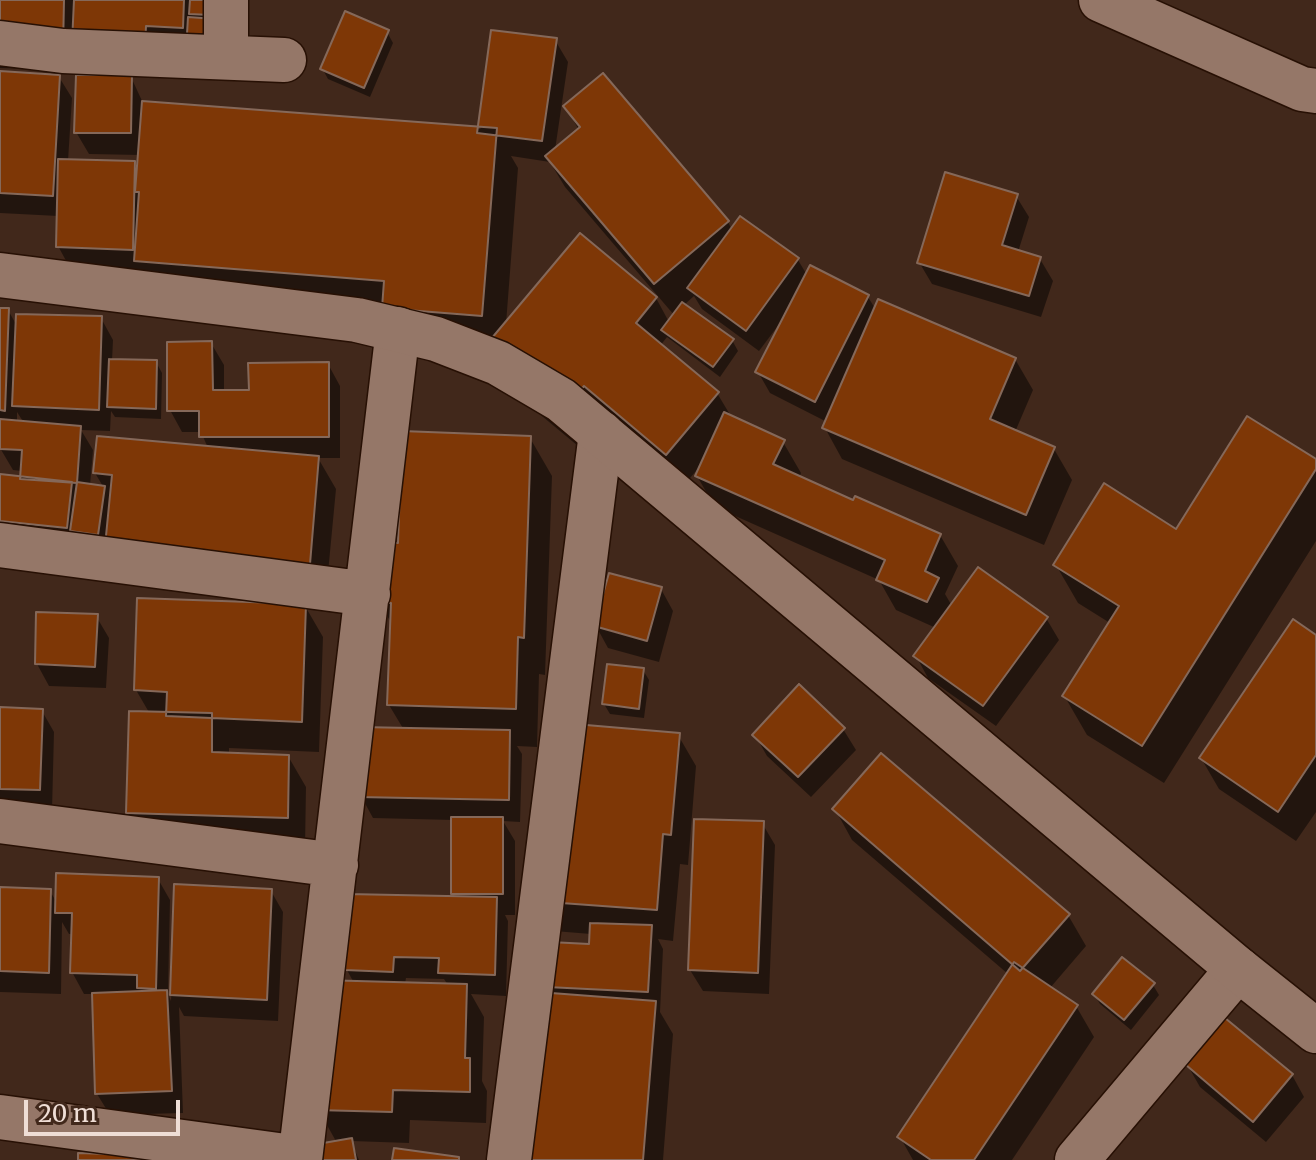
<!DOCTYPE html>
<html>
<head>
<meta charset="utf-8">
<style>
	body { margin:0 }
	#map { position:relative; width:1316px; height:1160px; overflow:hidden; background:#41281b; font-family:Merriweather,serif }
	canvas { display:block }
	.scale { position:absolute; left:24px; top:1100px; width:156px; height:36px; box-sizing:border-box; border:4px solid #efded6; border-top:0; padding-left:10px; font-size:24px; line-height:28px; white-space:nowrap; color:#efded6; -webkit-text-stroke:6px #41281b; paint-order:stroke }
</style>
</head>
<body>
<div id="map">
<canvas width="1316" height="1160"></canvas>
<div class="scale">20 m</div>
</div>
<script>
const c = document.querySelector('canvas').getContext('2d');
c.lineJoin = 'round';
function fill(path, color) {
  c.fillStyle = color;
  c.fill(path, 'evenodd');
}
function toPath(rows) {
  const path = new Path2D();
  for (const r of rows) {
    path.moveTo(r[0], r[1]);
    for (let i = 2; i < r.length; i += 2) path.lineTo(r[i], r[i + 1]);
  }
  return path;
}
function strokePath(path, color, width, dash) {
  c.strokeStyle = color;
  c.lineWidth = width;
  c.lineCap = dash ? 'butt' : 'round';
  c.setLineDash(dash || []);
  c.stroke(path);
}
const shadow = toPath([
	[0,0,238,0,157,67,74,70,0,68],
	[387,32,393,43,370,97,328,79,322,68],
	[555,40,568,62,555,150,579,130,565,106,728,222,732,230,798,260,807,275,868,297,876,310,1015,359,1033,390,1015,432,1054,449,1072,480,1044,545,842,459,825,428,827,422,770,393,758,372,782,324,780,323,759,351,702,309,694,296,684,305,732,340,738,351,720,377,667,337,660,346,717,393,732,418,783,442,801,473,799,478,854,502,940,535,958,566,945,594,952,606,1046,618,1059,640,996,726,928,678,916,656,936,628,896,610,879,580,715,507,697,476,701,465,685,484,578,446,501,382,484,352,158,299,142,271,70,268,58,246,58,216,0,213,0,73,59,77,72,98,68,161,133,163,139,172,140,155,89,154,76,132,131,77,143,103,480,129],
	[511,156,550,162,565,187,674,315,669,322,656,298,506,324,518,168],
	[1016,196,1029,217,1018,252,1040,259,1053,281,1041,317,932,284,919,262],
	[0,310,8,310,17,326,101,318,113,340,112,361,156,362,162,373,161,419,115,417,111,411,110,431,81,430,93,450,90,486,104,488,95,473,208,448,201,432,182,432,170,410,211,343,224,365,224,392,251,392,328,364,340,386,340,458,318,458,336,489,326,594,0,536,0,476,22,478,22,471,13,470,0,448],
	[17,412,24,423,17,423],
	[530,438,552,476,545,675,539,674,537,747,517,746,522,754,520,822,503,821,515,841,515,915,505,915,508,921,506,996,471,994,484,1017,482,1081,487,1091,486,1123,410,1120,409,1143,351,1141,359,1160,316,1160,337,1143,318,1109,354,983,347,970,456,898,453,893,453,820,373,818,361,796,404,730,389,705,392,624,379,602,400,545],
	[406,978,444,979,448,985,405,984],
	[1316,461,1316,541,1164,783,1087,735,1065,697,1110,623,1078,603,1056,565,1177,532],
	[661,589,673,611,659,662,608,648,596,626],
	[305,606,323,637,319,752,229,748,229,754,288,756,306,787,305,848,146,844,128,813,150,714,136,690],
	[96,616,109,638,106,688,49,686,37,664],
	[1316,637,1316,812,1296,841,1219,789,1201,758],
	[643,670,649,680,644,718,610,714,604,704],
	[0,709,42,711,54,732,52,811,0,809],
	[843,729,856,750,811,797,767,756,755,735],
	[678,735,696,766,688,865,680,864,673,941,658,939,663,949,660,1012,673,1034,663,1160,508,1160,554,995,549,986,591,946,591,934,554,931,536,900],
	[835,809,1068,915,1086,946,1050,988,1076,1006,1094,1037,1012,1160,913,1160,900,1137,1008,974,852,840],
	[762,823,775,845,769,994,703,991,690,970],
	[158,879,170,900,168,994,171,1001,176,887,271,891,283,912,278,1021,184,1016,179,1007,183,1113,110,1115,97,1094,94,994,84,994,72,972,73,934,69,934,62,922,61,994,0,992,0,889,50,891,57,903],
	[1153,985,1159,995,1131,1030,1100,1004,1094,994],
	[1188,1066,1292,1075,1304,1097,1266,1142,1200,1087]
]);
const building = toPath([
	[0,0,64,0,63,49,0,47,0,0],
	[74,0,184,0,183,28,146,26,145,46,72,43,74,0],
	[190,0,233,0,232,16,189,14,190,0],
	[345,11,389,30,364,88,320,69,345,11],
	[188,17,230,20,186,51,188,17],
	[491,30,557,38,542,141,477,133,491,30],
	[0,71,60,75,53,196,0,193,0,71],
	[603,73,729,221,654,284,545,156,580,127,563,106,603,73],
	[76,75,132,75,131,133,74,133,76,75],
	[142,101,497,128,482,316,382,308,384,281,134,261,139,192,135,192,142,101],
	[58,159,135,161,133,250,56,247,58,159],
	[945,172,1018,194,1002,245,1041,257,1029,296,917,263,945,172],
	[740,216,799,258,746,331,687,288,740,216],
	[580,233,657,297,636,323,719,392,666,455,584,386,559,417,481,351,580,233],
	[810,265,869,295,815,402,755,372,810,265],
	[878,299,1016,358,990,419,1055,447,1026,515,822,428,878,299],
	[682,302,734,339,713,367,661,330,682,302],
	[0,308,9,308,5,411,0,410,0,308],
	[16,314,102,316,99,410,12,406,16,314],
	[212,341,213,390,249,390,248,363,329,362,329,437,199,437,199,411,167,411,167,342,212,341],
	[109,359,157,360,156,409,107,407,109,359],
	[724,412,785,440,773,464,853,500,855,496,941,534,925,571,939,578,927,602,876,580,885,560,695,476,724,412],
	[1247,416,1316,459,1316,469,1142,746,1062,696,1119,606,1053,565,1104,483,1176,529,1247,416],
	[0,419,81,426,77,483,20,479,22,450,0,449,0,419],
	[402,431,531,436,524,638,518,637,516,709,387,705,391,603,377,602,379,542,398,543,402,431],
	[97,436,319,456,310,564,105,546,112,475,93,473,97,436],
	[0,474,72,482,67,528,0,521,0,474],
	[77,482,105,486,98,535,70,531,77,482],
	[978,567,1048,617,983,706,913,656,978,567],
	[609,573,662,587,647,641,594,626,609,573],
	[137,598,306,604,302,722,166,716,167,692,134,690,137,598],
	[36,612,98,614,95,667,35,664,36,612],
	[1293,619,1316,635,1316,755,1278,812,1199,758,1293,619],
	[607,664,644,668,639,709,602,704,607,664],
	[799,684,845,728,798,777,752,735,799,684],
	[0,707,43,709,40,790,0,789,0,707],
	[129,711,212,713,212,752,289,755,288,818,126,813,129,711],
	[551,722,680,733,671,835,663,834,657,910,534,901,551,722],
	[360,727,510,730,509,800,359,797,360,727],
	[881,753,1070,914,1020,971,832,809,881,753],
	[451,817,503,817,503,894,451,894,451,817],
	[694,819,764,821,758,973,688,970,694,819],
	[56,873,159,877,156,989,137,988,137,975,70,973,72,913,55,913,56,873],
	[174,884,272,889,267,1000,170,995,174,884],
	[0,887,51,889,49,973,0,971,0,887],
	[347,894,497,897,495,975,438,973,439,958,394,957,393,972,345,970,347,894],
	[590,923,652,925,648,992,547,987,550,942,589,944,590,923],
	[1122,957,1155,983,1124,1020,1092,994,1122,957],
	[1014,962,1078,1005,974,1160,931,1160,897,1137,1014,962],
	[320,980,467,984,465,1058,470,1058,470,1092,393,1090,392,1112,316,1110,320,980],
	[167,990,172,1091,95,1094,92,993,167,990],
	[525,991,656,1001,643,1160,518,1160,525,991],
	[1225,1018,1293,1074,1253,1122,1186,1065,1225,1018],
	[352,1138,356,1160,314,1160,312,1145,352,1138],
	[394,1148,459,1157,459,1160,392,1160,394,1148],
	[78,1153,172,1156,172,1160,78,1160,78,1153]
]);
const minor = toPath([
	[226,0,226,57],
	[0,43,63,51,284,60],
	[0,545,368,594],
	[0,821,336,865],
	[0,1117,300,1158],
	[300,1160,398,329],
	[509,1160,601,433],
	[1077,1160,1238,969]
]);
const tertiary = toPath([
	[1101,0,1302,89,1316,91],
	[0,275,357,320,436,339,498,363,561,400,1238,969,1316,1031]
]);
fill(shadow, '#0007');
fill(building, '#7e3706');
strokePath(building, '#856859', 2);
strokePath(minor, '#271004', 47);
strokePath(tertiary, '#271004', 47);
strokePath(minor, '#957768', 44);
strokePath(tertiary, '#957768', 44);
</script>
</body>
</html>
